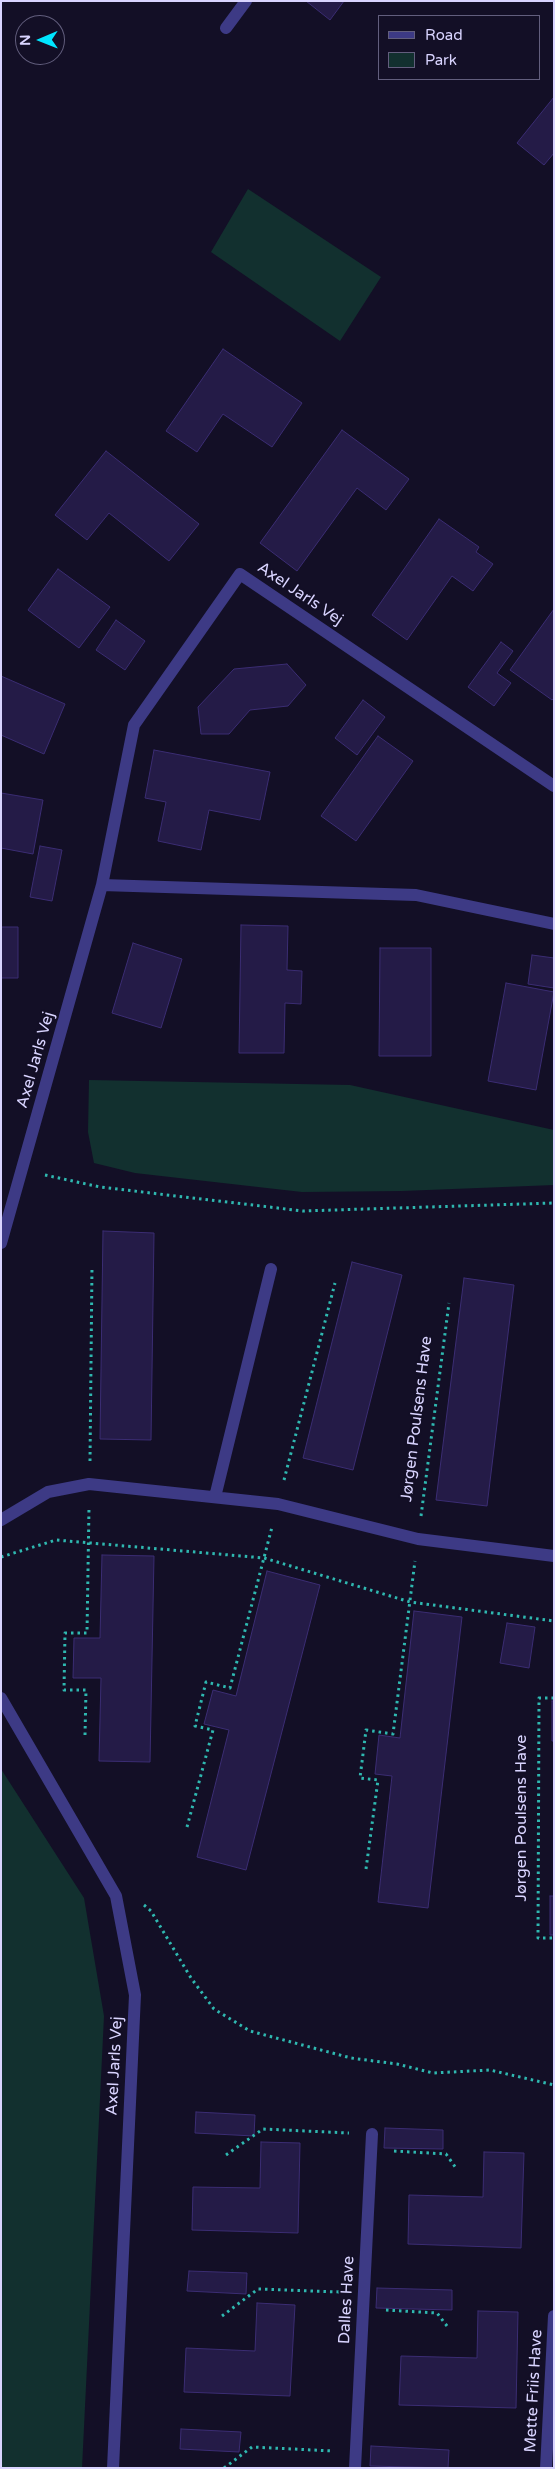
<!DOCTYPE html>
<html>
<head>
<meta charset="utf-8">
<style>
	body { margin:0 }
	#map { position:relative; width:555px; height:2469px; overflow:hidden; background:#130f26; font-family:"Varela Round",sans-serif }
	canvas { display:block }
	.frame { position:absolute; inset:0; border:2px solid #d9d4ff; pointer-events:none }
	.legend { position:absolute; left:378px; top:15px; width:162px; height:65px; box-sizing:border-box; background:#130f26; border:1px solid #625e7d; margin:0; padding:6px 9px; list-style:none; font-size:15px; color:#d9d4ff }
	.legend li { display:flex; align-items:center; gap:10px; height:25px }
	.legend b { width:25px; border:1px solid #625e7d }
	.north { position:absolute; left:15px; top:15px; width:50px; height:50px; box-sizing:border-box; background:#130f26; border:1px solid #625e7d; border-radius:50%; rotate:269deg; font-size:14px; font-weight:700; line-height:20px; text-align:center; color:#d9d4ff }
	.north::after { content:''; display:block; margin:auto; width:18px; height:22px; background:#00e5ff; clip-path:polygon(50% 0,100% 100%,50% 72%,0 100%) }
</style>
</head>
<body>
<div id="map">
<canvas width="555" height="2469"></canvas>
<div class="frame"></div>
<ul class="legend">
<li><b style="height:6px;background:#3d3a85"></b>Road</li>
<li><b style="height:14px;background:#12302f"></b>Park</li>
</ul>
<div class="north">N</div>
</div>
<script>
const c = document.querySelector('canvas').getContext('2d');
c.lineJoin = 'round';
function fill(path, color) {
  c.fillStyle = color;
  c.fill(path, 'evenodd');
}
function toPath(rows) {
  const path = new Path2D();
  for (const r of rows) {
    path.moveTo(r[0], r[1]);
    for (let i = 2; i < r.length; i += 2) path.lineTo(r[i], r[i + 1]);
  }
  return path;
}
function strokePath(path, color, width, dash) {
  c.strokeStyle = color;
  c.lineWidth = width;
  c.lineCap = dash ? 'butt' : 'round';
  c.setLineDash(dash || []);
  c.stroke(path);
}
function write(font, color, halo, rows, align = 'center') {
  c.font = font + ' "Varela Round",sans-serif';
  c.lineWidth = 4;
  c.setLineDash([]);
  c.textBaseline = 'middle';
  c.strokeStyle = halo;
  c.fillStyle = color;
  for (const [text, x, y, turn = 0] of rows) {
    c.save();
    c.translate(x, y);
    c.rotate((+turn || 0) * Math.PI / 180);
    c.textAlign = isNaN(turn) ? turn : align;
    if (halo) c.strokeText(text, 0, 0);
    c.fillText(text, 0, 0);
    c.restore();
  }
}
const green = toPath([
	[248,189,381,277,340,341,211,252],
	[89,1080,350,1085,554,1130,554,1185,402,1191,302,1192,135,1173,94,1163,88,1132],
	[1,1769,84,1898,104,2016,82,2468,1,2468]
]);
const building = toPath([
	[306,1,344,1,330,20,306,1],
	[554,97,554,153,544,165,517,143,554,97],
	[223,349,302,403,272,447,223,414,197,452,166,431,223,349],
	[342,430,409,479,386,510,357,488,297,571,260,543,342,430],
	[106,451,199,524,169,561,109,513,87,540,55,515,106,451],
	[439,519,479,547,476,552,493,564,473,591,452,576,407,640,372,615,439,519],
	[58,569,110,607,79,648,28,610,58,569],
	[554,609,554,698,552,700,510,670,554,609],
	[116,620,145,641,125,670,96,650,116,620],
	[501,642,513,651,497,673,511,683,494,706,468,687,501,642],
	[287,664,306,685,288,706,250,710,229,734,201,734,198,707,234,669,287,664],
	[1,676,65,704,44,754,1,735,1,676],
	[363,700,385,717,357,755,335,738,363,700],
	[378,736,413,761,356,841,321,816,378,736],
	[154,750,270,772,260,820,209,810,201,850,158,841,166,802,145,798,154,750],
	[1,793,43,800,33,854,1,848,1,793],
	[40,846,62,850,52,901,30,897,40,846],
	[241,925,288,926,287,970,302,971,301,1004,285,1003,284,1053,239,1053,241,925],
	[1,927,18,927,18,978,1,978,1,927],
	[133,943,182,959,161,1028,112,1013,133,943],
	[380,948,431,948,431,1056,379,1056,380,948],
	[532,955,554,958,554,988,528,984,532,955],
	[506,983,554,992,536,1090,488,1081,506,983],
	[103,1231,154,1233,151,1440,100,1439,103,1231],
	[352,1262,402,1275,353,1470,303,1458,352,1262],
	[464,1278,514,1285,487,1506,436,1500,464,1278],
	[102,1555,154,1556,150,1762,99,1761,101,1678,73,1678,74,1638,100,1638,102,1555],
	[267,1571,320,1585,246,1870,197,1857,229,1730,204,1724,213,1690,236,1696,267,1571],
	[414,1611,462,1617,428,1908,378,1902,392,1776,375,1774,379,1735,400,1738,414,1611],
	[507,1623,535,1627,529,1668,500,1663,507,1623],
	[552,1701,554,1701,554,1741,552,1741,552,1701],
	[550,1896,554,1896,554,1935,550,1935,550,1896],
	[196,2112,255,2115,254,2136,195,2133,196,2112],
	[385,2128,443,2130,443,2149,384,2148,385,2128],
	[261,2142,300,2143,298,2233,192,2230,193,2187,260,2188,261,2142],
	[484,2152,524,2153,521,2248,408,2244,409,2195,483,2197,484,2152],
	[189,2271,247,2273,246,2294,187,2291,189,2271],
	[377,2288,452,2290,452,2310,376,2308,377,2288],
	[257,2303,295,2305,290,2396,184,2392,186,2348,255,2351,257,2303],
	[478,2311,518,2312,516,2408,399,2405,401,2356,477,2358,478,2311],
	[181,2429,241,2432,239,2452,180,2449,181,2429],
	[371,2446,449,2450,448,2468,370,2466,371,2446]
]);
const path = toPath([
	[45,1175,100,1187,303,1211,554,1203],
	[90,1461,92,1266],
	[284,1480,335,1283],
	[421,1516,449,1303],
	[1,1557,56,1540,264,1558,410,1602,554,1621],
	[554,1698,539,1698,538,1938,554,1938],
	[85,1735,86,1690,64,1690,65,1633,87,1633,89,1507],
	[187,1827,213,1730,195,1726,206,1682,230,1688,272,1527],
	[366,1869,378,1780,360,1778,366,1730,393,1734,415,1561],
	[144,1905,151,1911,191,1978,214,2009,250,2031,351,2058,397,2064,433,2073,490,2070,554,2085],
	[394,2151,446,2154,456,2168],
	[226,2155,263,2129,349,2133],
	[386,2310,437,2313,447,2326],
	[222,2316,258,2289,340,2292],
	[224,2468,252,2447,333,2451]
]);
const street = toPath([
	[226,28,246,1],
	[102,885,416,895,554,924],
	[1,1243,102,885,134,725,240,574,554,786],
	[215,1497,271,1269],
	[1,1520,48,1492,89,1484,278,1504,418,1539,554,1556],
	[1,1698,116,1896,135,1995,113,2468],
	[355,2468,372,2134],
	[546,2468,554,2316]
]);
const streetNames = [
	["Axel Jarls Vej",300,594,34],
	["Axel Jarls Vej",36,1060,-74],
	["Jørgen Poulsens Have",417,1419,-83],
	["Jørgen Poulsens Have",522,1818,-90],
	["Axel Jarls Vej",115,2066,-87],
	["Dalles Have",347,2300,-87],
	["Mette Friis Have",534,2391,-87]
];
fill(green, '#12302f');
fill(building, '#241b47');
strokePath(building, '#3b2d73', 1);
strokePath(path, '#2fb8b0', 3, [2.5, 4]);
strokePath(street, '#3d3a85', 12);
write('16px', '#d9d4ff', '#130f26', streetNames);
</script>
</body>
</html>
